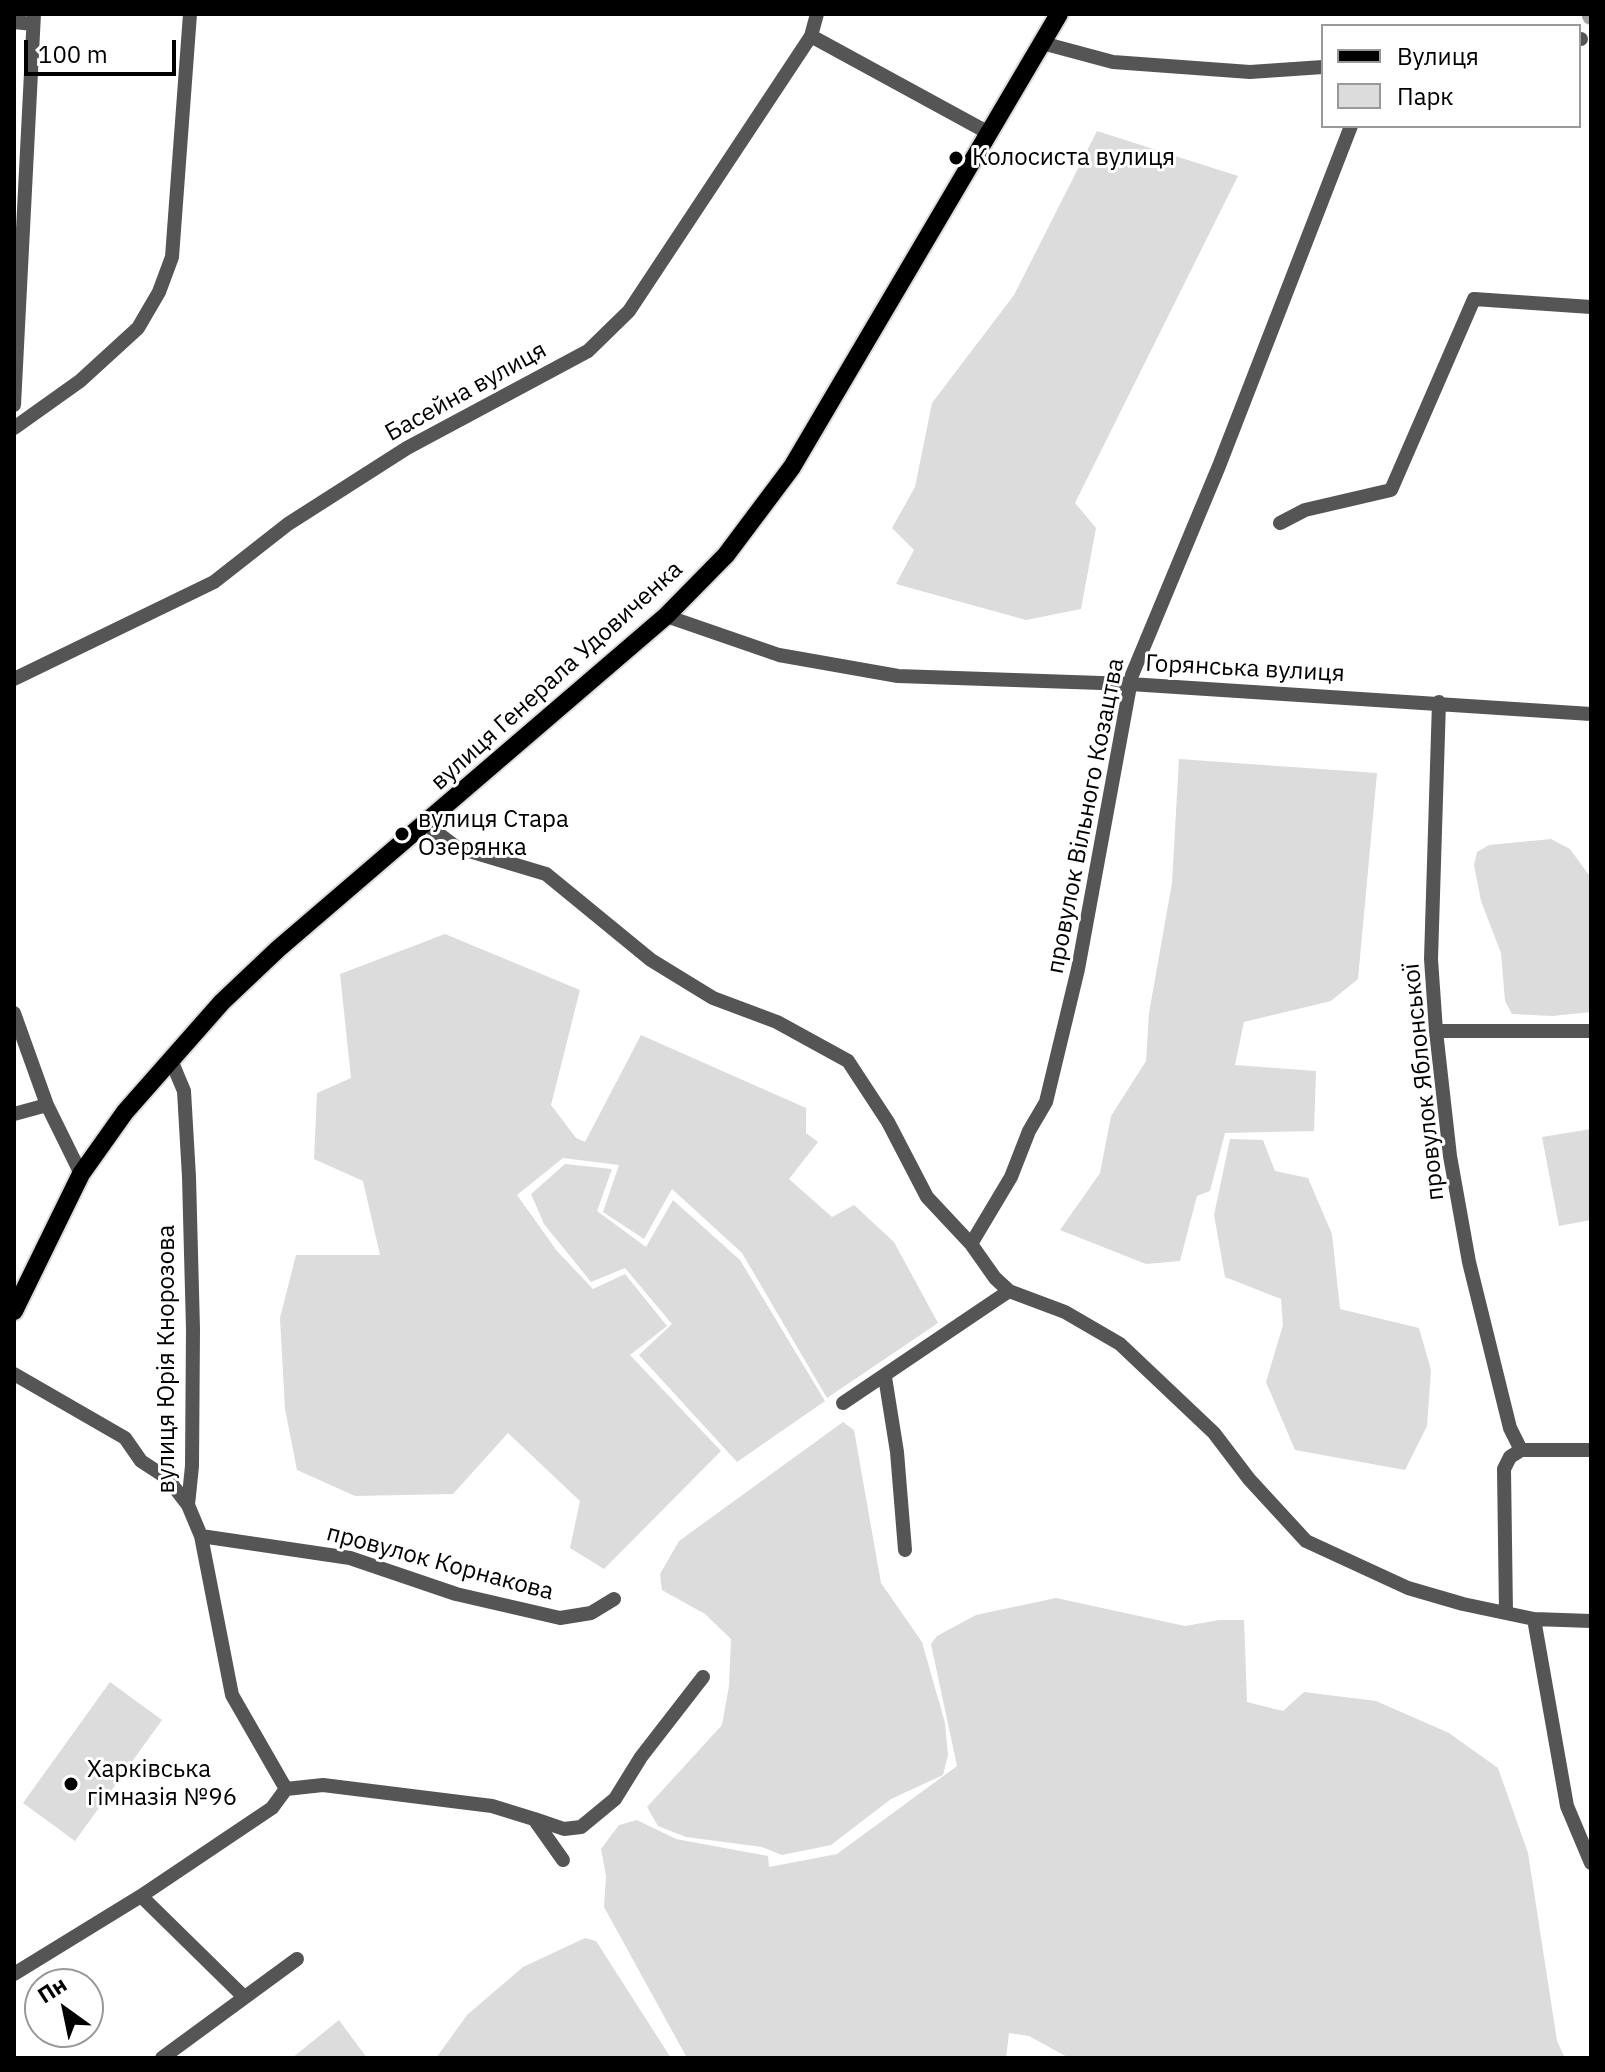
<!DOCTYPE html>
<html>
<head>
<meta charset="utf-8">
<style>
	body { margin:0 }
	#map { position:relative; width:1605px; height:2072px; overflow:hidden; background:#fff; font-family:"IBM Plex Sans",sans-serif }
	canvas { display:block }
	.frame { position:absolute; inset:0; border:16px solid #000; pointer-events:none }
	.legend { position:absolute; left:1321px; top:24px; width:260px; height:104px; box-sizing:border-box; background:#fff; border:2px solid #999; margin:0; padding:10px 14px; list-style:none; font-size:24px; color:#000 }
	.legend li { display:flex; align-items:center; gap:16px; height:40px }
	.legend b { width:40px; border:2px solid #999 }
	.north { position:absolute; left:24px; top:1968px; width:80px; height:80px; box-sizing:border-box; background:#fff; border:2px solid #999; border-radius:50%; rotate:327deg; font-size:22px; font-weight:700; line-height:32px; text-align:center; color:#000 }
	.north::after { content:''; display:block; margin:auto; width:28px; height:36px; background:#000; clip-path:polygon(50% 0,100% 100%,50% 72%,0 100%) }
	.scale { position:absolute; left:24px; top:40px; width:152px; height:36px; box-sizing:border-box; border:4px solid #000; border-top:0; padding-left:10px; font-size:24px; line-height:28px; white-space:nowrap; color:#000; -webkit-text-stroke:6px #fff; paint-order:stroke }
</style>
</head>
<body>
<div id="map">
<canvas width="1605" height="2072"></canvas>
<div class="frame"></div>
<ul class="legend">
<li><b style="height:10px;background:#000"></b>Вулиця</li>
<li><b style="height:22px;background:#dcdcdc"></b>Парк</li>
</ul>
<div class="north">Пн</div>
<div class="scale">100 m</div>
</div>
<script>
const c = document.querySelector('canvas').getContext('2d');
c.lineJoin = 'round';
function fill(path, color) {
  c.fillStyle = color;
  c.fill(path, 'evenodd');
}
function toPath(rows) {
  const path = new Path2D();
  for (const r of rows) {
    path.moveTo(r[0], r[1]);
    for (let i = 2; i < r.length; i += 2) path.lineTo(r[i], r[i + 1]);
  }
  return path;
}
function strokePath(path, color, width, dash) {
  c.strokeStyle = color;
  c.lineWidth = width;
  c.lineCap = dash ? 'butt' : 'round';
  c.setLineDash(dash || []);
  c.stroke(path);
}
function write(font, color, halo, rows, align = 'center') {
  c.font = font + ' "IBM Plex Sans",sans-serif';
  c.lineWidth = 6;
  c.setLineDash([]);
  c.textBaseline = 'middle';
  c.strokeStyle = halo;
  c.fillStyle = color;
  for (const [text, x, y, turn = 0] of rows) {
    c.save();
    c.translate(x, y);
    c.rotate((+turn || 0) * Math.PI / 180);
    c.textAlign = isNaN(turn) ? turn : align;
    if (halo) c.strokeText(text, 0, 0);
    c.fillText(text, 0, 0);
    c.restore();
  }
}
const green = toPath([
	[1097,131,1238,176,1075,503,1096,528,1081,609,1026,620,896,584,914,550,892,528,915,487,932,403,1014,295],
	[1179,759,1377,773,1358,979,1331,1001,1244,1022,1235,1065,1316,1071,1314,1131,1225,1133,1210,1191,1197,1196,1180,1261,1146,1264,1060,1230,1100,1173,1111,1116,1146,1061,1149,1013,1172,883],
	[1551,839,1570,849,1591,878,1591,1012,1552,1016,1512,1014,1505,1001,1501,953,1481,901,1474,865,1477,852,1489,845],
	[445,934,580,990,551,1105,576,1138,585,1142,641,1035,806,1108,806,1133,818,1142,789,1179,832,1217,854,1205,894,1242,938,1323,827,1398,742,1253,672,1189,644,1239,603,1212,619,1165,563,1158,517,1195,557,1251,593,1289,625,1274,667,1326,630,1355,721,1451,604,1569,570,1548,580,1501,508,1433,453,1494,355,1496,297,1470,285,1409,280,1318,296,1255,380,1255,363,1181,314,1159,317,1093,351,1078,340,974],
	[1591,1129,1591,1220,1559,1226,1542,1137],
	[1230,1139,1263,1140,1275,1171,1308,1178,1332,1234,1340,1309,1419,1328,1431,1370,1427,1426,1405,1470,1295,1450,1266,1382,1283,1325,1281,1299,1225,1277,1214,1215],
	[565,1164,612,1169,597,1211,646,1247,673,1200,740,1260,825,1401,737,1462,639,1355,672,1324,625,1268,591,1282,544,1224,531,1194],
	[843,1422,854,1430,881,1583,922,1642,945,1723,948,1755,943,1775,891,1799,831,1845,782,1855,762,1847,686,1837,658,1826,647,1807,722,1725,729,1686,731,1639,705,1614,662,1590,660,1574,679,1541],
	[1056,1598,1185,1626,1219,1620,1244,1620,1247,1702,1283,1711,1304,1692,1376,1701,1449,1733,1498,1768,1528,1853,1557,2041,1565,2058,1069,2058,1029,2036,1009,2033,1006,2058,687,2058,604,1907,606,1876,601,1849,619,1825,637,1820,676,1839,768,1856,769,1867,837,1854,957,1766,931,1644,937,1636,976,1615],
	[110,1682,162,1720,75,1841,23,1803],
	[585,1938,596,1941,671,2058,436,2058,467,2015,523,1967],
	[339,2020,367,2058,292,2058]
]);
const river = toPath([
	[1591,14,1591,16]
]);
const minor = toPath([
	[14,22,33,24],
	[811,36,987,132],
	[1579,39,1581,39],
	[1042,43,1113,62,1250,72,1323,67],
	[14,405,34,14],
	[14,428,80,381,138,328,159,292,172,257,190,14],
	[1280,523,1305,510,1391,490,1474,299,1591,307],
	[666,616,779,655,898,676,1130,684,1591,714],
	[14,679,214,582,288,524,407,448,588,351,629,311,811,36,817,14],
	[1439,702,1431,959,1436,1031,1450,1156,1469,1262,1510,1428,1521,1450],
	[426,824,456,847,546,874,651,960,713,998,777,1022,848,1061,888,1122,927,1197,971,1244,995,1278,1009,1291,1065,1312,1120,1344,1214,1433,1249,1479,1306,1541,1408,1588,1463,1604,1534,1619,1591,1621],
	[14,1013,47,1105,81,1174],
	[1436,1031,1591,1031],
	[14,1114,47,1105],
	[971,1244,1011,1177,1029,1131,1046,1102,1078,969,1132,675,1219,466,1351,126],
	[14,1374,125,1438,141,1461,167,1478,188,1505],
	[885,1377,897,1452,905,1550],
	[843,1403,1009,1291],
	[1521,1450,1591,1450],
	[201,1536,350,1558,456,1594,560,1618,591,1613,614,1599],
	[1506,1613,1504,1469,1510,1457,1521,1450],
	[1534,1619,1567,1806,1591,1863],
	[286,1789,323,1785,492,1806,534,1819,563,1860],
	[535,1819,564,1829,581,1827,615,1799,641,1757,703,1677],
	[141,1896,243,1996],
	[14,1974,141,1896,272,1808,286,1789,232,1695,201,1536,188,1505,192,1466,193,1329,189,1177,184,1091,171,1060],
	[162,2058,297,1959]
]);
const major = toPath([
	[14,1311,81,1174,125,1112,222,1002,278,949,666,616,726,555,792,467,1059,14]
]);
const markers = [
	[956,158,8,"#000"],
	[402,834,8,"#000"],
	[71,1784,8,"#000"]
];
const poiNames = [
	["Колосиста вулиця",972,158],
	["вулиця Стара",418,820],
	["Озерянка",418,848],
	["Харківська",87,1770],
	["гімназія №96",87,1798]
];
const streetNames = [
	["Басейна вулиця",466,392,-29],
	["Горянська вулиця",1245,669,3],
	["вулиця Генерала Удовиченка",557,676,-42],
	["провулок Вільного Козацтва",1086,816,-79],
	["провулок Яблонської",1424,1082,-96],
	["вулиця Юрія Кнорозова",167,1359,-90],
	["провулок Корнакова",440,1563,15]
];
fill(green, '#dcdcdc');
strokePath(river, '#a3a3a3', 18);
strokePath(major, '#dbdbdb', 22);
strokePath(minor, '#555', 14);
strokePath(major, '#000', 18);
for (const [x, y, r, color] of markers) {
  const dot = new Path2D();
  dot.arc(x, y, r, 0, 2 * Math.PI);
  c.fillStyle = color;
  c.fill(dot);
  strokePath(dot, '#fff', 3);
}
write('24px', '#000', '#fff', poiNames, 'left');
write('24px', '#000', '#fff', streetNames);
</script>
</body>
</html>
